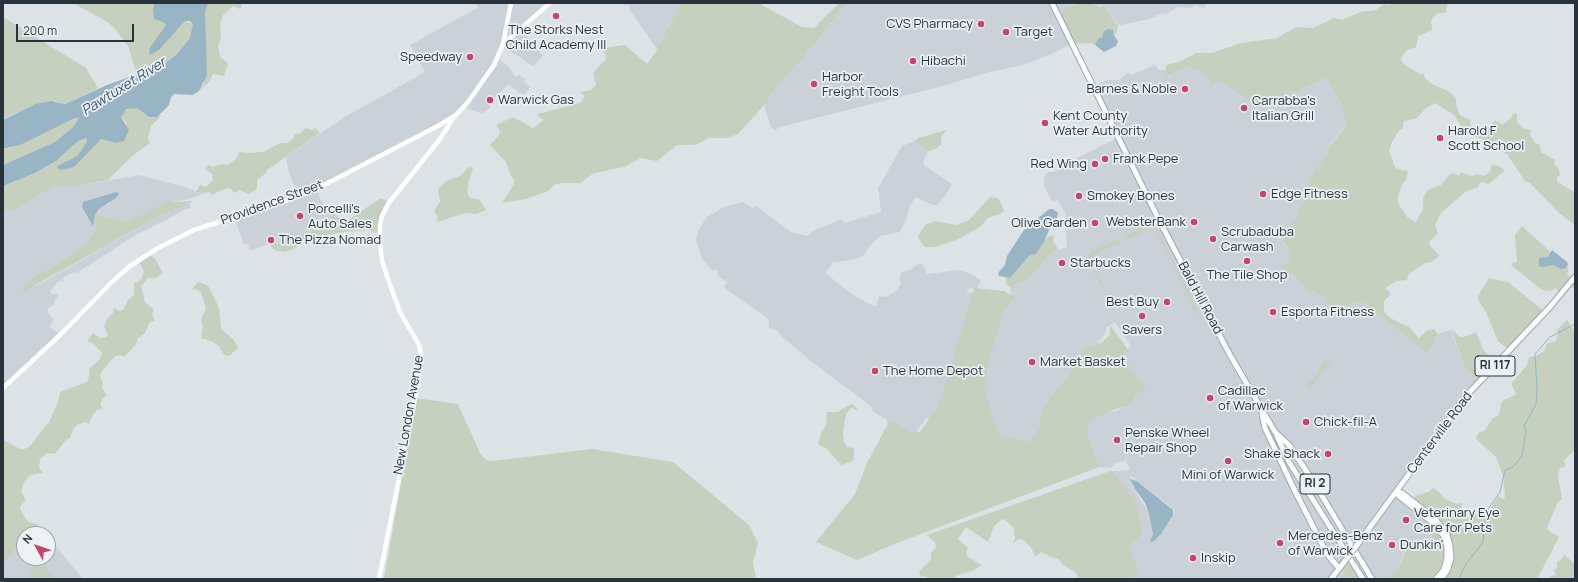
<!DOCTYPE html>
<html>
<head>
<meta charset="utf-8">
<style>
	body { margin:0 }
	#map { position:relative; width:1578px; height:582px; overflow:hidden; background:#dde2e6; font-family:Manrope,sans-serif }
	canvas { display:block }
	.frame { position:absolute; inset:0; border:4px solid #27323c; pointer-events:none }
	.north { position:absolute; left:16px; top:526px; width:40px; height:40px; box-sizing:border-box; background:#ecf1f4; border:1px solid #9da5aa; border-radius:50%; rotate:310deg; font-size:11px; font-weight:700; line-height:16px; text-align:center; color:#27323c }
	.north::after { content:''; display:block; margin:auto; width:14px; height:18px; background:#ca436a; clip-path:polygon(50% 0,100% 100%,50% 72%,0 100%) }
	.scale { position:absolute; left:16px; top:24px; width:118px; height:18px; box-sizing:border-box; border:2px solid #27323c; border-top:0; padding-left:5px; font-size:12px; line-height:14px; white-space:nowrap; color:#27323c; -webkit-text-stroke:3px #ecf1f4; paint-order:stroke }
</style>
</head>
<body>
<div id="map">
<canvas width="1578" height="582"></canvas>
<div class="frame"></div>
<div class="north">N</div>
<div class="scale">200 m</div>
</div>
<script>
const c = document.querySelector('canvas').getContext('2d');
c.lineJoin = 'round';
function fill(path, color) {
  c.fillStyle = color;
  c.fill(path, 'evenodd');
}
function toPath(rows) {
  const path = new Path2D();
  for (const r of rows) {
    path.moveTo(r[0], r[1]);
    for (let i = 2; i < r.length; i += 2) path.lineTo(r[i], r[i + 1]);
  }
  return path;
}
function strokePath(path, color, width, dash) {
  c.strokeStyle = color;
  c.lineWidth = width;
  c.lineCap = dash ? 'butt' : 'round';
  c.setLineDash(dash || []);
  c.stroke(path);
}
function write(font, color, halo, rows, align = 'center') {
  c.font = font + ' Manrope,sans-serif';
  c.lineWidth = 3.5;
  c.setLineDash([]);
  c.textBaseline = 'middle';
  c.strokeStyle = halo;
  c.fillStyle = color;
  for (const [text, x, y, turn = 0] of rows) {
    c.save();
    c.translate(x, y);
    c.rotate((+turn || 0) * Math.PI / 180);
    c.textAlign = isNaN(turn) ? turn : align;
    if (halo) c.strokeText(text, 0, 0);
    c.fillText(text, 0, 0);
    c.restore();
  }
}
const built = toPath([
	[474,3,552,3,521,29,543,56,535,65,532,66,517,55,503,48,497,58,508,66,515,77,519,75,525,79,524,82,530,87,528,90,525,94,519,93,509,84,495,97,489,109,482,113,470,110,464,105,456,114,316,189,325,209,331,218,321,229,303,234,296,240,284,245,278,245,277,241,250,251,248,244,244,245,234,217,298,194,289,173,286,157,345,117,425,72,410,45,477,8,478,7],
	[623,3,681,3,657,49,629,9,629,5,626,6],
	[846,3,1079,3,1073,4,1062,11,1056,11,1072,44,1049,55,1023,65,990,72,939,87,780,127,775,130,771,127,764,105,768,103,769,97,806,51,812,48],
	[1090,3,1206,3,1204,8,1194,5,1191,8,1178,7,1167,14,1163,13,1149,19,1120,25,1113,21,1107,8],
	[1154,65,1159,70,1165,70,1168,76,1191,66,1206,74,1214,87,1218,81,1222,82,1270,103,1326,78,1340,102,1347,124,1326,150,1328,152,1313,173,1306,193,1309,196,1296,213,1299,216,1289,226,1283,242,1289,249,1289,262,1282,267,1295,276,1308,292,1314,291,1319,293,1339,311,1354,303,1360,302,1366,304,1426,353,1430,351,1438,334,1451,330,1464,366,1479,382,1400,487,1406,496,1441,532,1423,523,1433,532,1431,539,1423,544,1405,551,1398,568,1394,573,1388,577,1383,576,1380,579,1363,579,1340,569,1350,579,1132,579,1139,570,1129,546,1140,537,1142,529,1140,524,1139,511,1129,495,1127,487,1116,476,1115,471,1130,470,1126,460,1116,463,1112,467,1102,468,1098,466,1083,426,1095,413,1109,410,1114,412,1128,405,1119,370,1107,364,1131,346,1115,322,1106,328,1105,333,1101,339,1096,340,1103,348,1039,451,971,429,998,318,1012,299,1010,287,1030,278,1052,252,1067,247,1066,231,1068,228,1065,221,1066,215,1058,200,1053,201,1050,198,1044,185,1044,176,1048,172,1054,172,1083,155,1119,137,1095,86,1107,80,1119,80,1128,73,1132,75],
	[1130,476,1138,481,1174,510,1174,514,1164,531,1153,541,1152,525,1149,514,1133,487],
	[915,141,928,151,923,163,925,166,952,184,945,196,937,205,933,205,915,197,908,210,907,218,900,232,881,236,870,245,864,255,856,259,837,262,834,261,825,273,857,298,876,307,879,296,886,297,896,291,901,283,899,278,903,271,910,270,919,263,923,265,927,274,958,270,968,273,981,280,977,289,970,288,967,292,968,294,971,292,974,294,951,378,931,423,927,417,916,432,917,436,887,423,887,420,873,411,871,406,812,362,779,334,778,331,769,328,769,319,727,290,724,287,727,282,718,276,717,269,713,271,702,259,696,240,698,231,707,217,724,207,743,202,753,208,756,206,791,232,807,236,813,231,842,219,845,223,881,212,878,188,902,146],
	[139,175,185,187,199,193,201,191,209,192,184,200,171,202,132,220,124,221,95,214,99,209,110,203,111,193,92,200,94,225,94,220,97,229,85,244,56,265,35,276,36,286,157,217,187,203,189,203,191,208,185,209,166,220,135,235,77,273,74,272,63,278,64,282,59,281,50,291,51,294,57,294,58,296,54,302,55,304,47,309,49,314,54,320,49,327,59,334,3,387,3,212,7,210,12,212,56,185,68,185,72,187],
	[37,524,45,534,24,534,24,558,48,558,48,537,83,579,3,579,3,535]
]);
const green = toPath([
	[73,3,154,3,153,9,157,20,163,22,166,25,158,38,159,50,185,21,193,24,192,32,190,38,177,54,163,65,137,75,128,46,116,30,109,23],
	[208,3,240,3,242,6,240,9,233,6,223,15,220,25,221,38,218,46,220,57,228,63,224,76,213,74,209,82,199,91,204,84,205,12],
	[681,3,758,3,802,27,814,28,839,3,846,3,812,48,806,51,802,60,796,64,769,97,768,103,764,105,738,134,728,138,709,138,695,145,677,145,657,161,641,158,624,167,594,173,580,183,561,183,554,185,548,191,526,199,502,203,514,184,514,180,510,174,506,162,490,145,500,134,499,129,496,125,513,117,533,128,544,120,538,116,538,114,580,103,585,96,580,92,591,90,596,85,593,73,606,59,606,55,602,48,625,45,647,64,655,53],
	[1079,3,1090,3,1100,7,1105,6,1113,21,1118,25,1117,32,1114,35,1104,34,1095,45,1092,43,1072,44,1056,11,1062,11,1067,7],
	[1400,3,1448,4,1445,13,1438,13,1433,17,1431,22,1432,30,1418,36,1416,47,1406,51,1401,58,1403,64,1420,74,1424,74,1425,78,1432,84,1450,92,1456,98,1456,105,1460,115,1470,120,1470,124,1475,131,1482,132,1491,126,1495,120,1502,125,1510,119,1514,113,1517,114,1517,122,1523,128,1531,130,1530,135,1534,142,1540,145,1541,152,1555,160,1554,164,1559,169,1560,175,1557,177,1557,181,1562,185,1575,192,1575,225,1559,213,1530,183,1525,181,1507,154,1496,149,1497,145,1495,143,1466,134,1454,115,1443,108,1435,103,1426,108,1417,118,1404,121,1402,130,1400,129,1392,142,1389,151,1393,161,1393,164,1396,168,1408,172,1406,180,1402,185,1398,196,1398,203,1407,217,1416,222,1423,209,1423,198,1428,190,1441,185,1450,174,1455,173,1459,176,1460,173,1463,173,1473,176,1477,174,1484,176,1490,172,1492,164,1494,166,1495,164,1505,170,1490,183,1487,184,1483,182,1480,183,1478,187,1465,192,1441,213,1435,225,1438,233,1429,242,1430,246,1439,255,1438,257,1431,262,1425,263,1409,274,1407,280,1396,281,1385,288,1391,294,1384,301,1384,312,1390,318,1409,327,1419,338,1426,331,1434,329,1438,334,1430,351,1426,353,1366,304,1360,302,1354,303,1339,312,1332,310,1329,309,1331,304,1327,303,1325,298,1314,291,1308,292,1295,276,1281,267,1289,262,1289,249,1283,241,1283,236,1289,226,1298,216,1296,213,1309,196,1306,193,1313,173,1328,152,1326,151,1347,125,1340,102,1328,81,1326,78,1270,103,1255,104,1222,82,1218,81,1213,87,1206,75,1203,74,1198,69,1195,71,1191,66,1167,76,1165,70,1167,65,1181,61,1196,53,1212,53,1241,43,1277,38,1296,27,1313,28,1334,18,1342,20,1361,12,1376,10,1384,4,1388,5],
	[3,17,86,68,98,88,65,104,56,101,13,114,3,120],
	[133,107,137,108,149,117,162,115,151,126,148,138,150,143,132,156,108,180,72,187,67,185,56,185,12,212,7,210,3,212,3,186,35,173,56,161,77,142,85,138,87,139,87,142,77,156,59,165,62,170,101,139,116,143,127,123,121,117,123,113],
	[79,117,73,127,55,142,3,165,3,149,11,148,75,118],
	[306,128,312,130,315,128,320,133,267,170,266,173,257,180,257,189,249,194,240,190,234,193,231,189,227,188,211,195,209,192,196,192,200,185,206,187,213,180,212,174,205,169,209,165,213,167,222,164,227,165,236,159,239,152,249,153,263,152,280,143,287,143,293,139,295,134,299,134],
	[947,130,942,135,941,144,937,148,928,151,915,141,918,138],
	[469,167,473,168,468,184,467,193,470,198,479,199,486,210,476,214,465,213,437,222,438,218,434,211,440,202,438,189,446,181,460,176],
	[990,197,998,198,1002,205,1004,211,1000,214,988,218,980,227,956,240,935,247,925,247,920,241,918,236,926,224,936,221,956,225,969,220],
	[381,198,389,202,377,233,367,230,343,232,321,237,307,236,294,249,285,252,274,250,269,244,277,241,276,244,285,245,296,240,303,234,321,229,331,218,323,205,331,213,334,213,340,219,347,221],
	[170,200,173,202,194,201,157,217,23,292,22,290,35,276,56,265,85,244,97,229,94,220,95,214,124,221,132,220],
	[1151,223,1156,226,1197,309,1198,314,1194,312,1178,273,1155,228,1151,227,1128,239,1125,238,1126,236],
	[1522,226,1569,269,1567,274,1573,279,1575,277,1575,289,1569,285,1561,293,1555,288,1551,291,1542,290,1511,265,1512,263,1517,262,1515,235],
	[1054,235,1053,241,1058,249,1052,252,1030,278,1010,287,1006,284,1006,278,1010,278,1027,257,1036,254,1047,237],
	[1118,239,1120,243,1095,254,1094,261,1091,262,1110,300,1114,299,1110,302,1090,265,1088,256,1091,251],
	[148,253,155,259,163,273,156,278,148,278,141,286,145,302,154,310,152,314,155,321,150,322,145,333,138,338,136,344,129,352,124,357,120,355,115,356,102,371,100,376,103,383,102,388,107,395,102,399,100,405,103,409,97,410,92,416,89,424,85,422,77,425,73,430,70,438,66,440,55,454,47,453,40,459,39,468,43,473,30,475,24,482,21,491,26,500,21,505,20,509,28,522,37,524,45,534,24,534,24,539,19,542,3,566,3,440,22,450,29,447,49,422,58,402,60,392,87,382,90,373,89,369,100,359,102,353,94,344,87,341,93,333,101,338,106,337,108,335,104,327,107,319,113,313,114,308,120,311,124,309,128,300,134,295,134,283,138,282,142,278,144,271,138,260],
	[1489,278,1508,282,1545,312,1509,350,1498,341,1486,312,1477,298],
	[198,282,204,284,209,287,219,308,221,329,233,339,238,348,229,356,224,355,219,346,213,342,201,338,203,326,201,319,206,309,201,292,195,289,191,290],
	[974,288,1004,291,1015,297,1004,310,987,367,984,386,994,423,1000,436,1028,442,1040,428,1041,413,1050,398,1068,377,1083,349,1100,344,1110,335,1110,325,1129,351,1114,361,1118,367,1127,363,1146,390,1136,394,1130,405,1112,410,1091,419,1086,432,1099,467,894,544,857,560,816,542,855,494,867,463,890,420,911,432,920,432,935,411,942,396],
	[1567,320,1575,332,1575,450,1563,461,1566,464,1564,467,1560,468,1558,475,1562,499,1558,502,1547,527,1548,530,1559,537,1554,547,1537,579,1440,579,1448,539,1412,501,1417,495,1429,492,1433,488,1436,489,1445,499,1457,504,1462,503,1461,512,1468,518,1476,514,1483,516,1487,514,1498,496,1503,499,1505,497,1503,475,1496,457,1476,439,1478,433,1484,431,1493,418,1499,415,1501,404,1504,400,1515,395,1516,393,1511,384,1527,365,1529,357,1536,356,1544,351,1547,344,1556,341,1558,334,1557,330],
	[1452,330,1460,337,1464,337,1476,332,1484,351,1497,363,1479,382,1464,366],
	[1327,360,1332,365,1329,364,1310,389,1311,393,1306,385,1314,379,1324,361],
	[416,398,458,404,480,453,486,460,492,461,592,449,673,462,749,525,758,543,753,562,756,579,384,579],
	[853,404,859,411,851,408,846,414,843,432,844,442,847,447,854,448,854,459,852,461,841,465,827,449,818,444,822,431,826,426,827,412,838,412,847,406],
	[1110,471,1115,471,1116,476,1127,487,1129,495,1135,498,1139,511,1140,524,1142,529,1140,537,1129,546,1139,570,1132,579,1079,579,1076,573,1062,564,1059,559,1051,557,1041,552,1035,557,1032,549,1024,540,1019,539,1012,544,1015,539,1014,528,1005,520,1002,519,994,526,988,542,966,527,958,539,968,548,966,552,968,557,982,565,972,571,956,576,954,579,929,579,924,576,921,577,919,572,931,559,931,553,936,547,935,542,927,535],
	[1424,516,1435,524,1447,545,1443,570,1436,579,1380,579,1383,576,1388,577,1394,573,1402,561,1405,551,1413,544,1423,544,1431,539,1433,532,1423,524],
	[1564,555,1575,564,1575,579,1549,579,1550,576,1556,575,1554,570,1557,568,1557,562,1563,558],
	[36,558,38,558,55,579,28,579],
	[1347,558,1363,579,1350,579,1340,569]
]);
const water = toPath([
	[154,3,208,3,205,12,207,75,199,91,193,95,174,94,171,97,169,105,157,117,149,117,137,108,127,109,121,117,129,130,124,141,116,143,101,139,74,167,62,170,57,168,59,165,77,156,87,142,87,139,85,138,77,142,56,161,35,173,3,186,3,165,55,142,73,127,79,118,75,118,20,145,3,149,3,120,36,104,51,101,65,104,107,85,163,65,177,54,190,38,193,24,190,21,185,21,159,50,150,55,149,49,166,25,163,22,154,19,153,9],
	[1108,29,1113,30,1113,34,1118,41,1116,46,1104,52,1095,45,1099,38,1102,37,1104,31],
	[116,192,119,193,116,198,99,209,95,215,93,226,82,207,83,202],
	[1049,209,1053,209,1058,213,1057,219,1053,224,1048,221,1049,230,1044,242,1036,254,1029,256,1010,278,999,276,998,273,1005,265,1007,256,1024,230],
	[1552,250,1567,262,1568,265,1565,268,1561,269,1553,265,1543,267,1539,266,1539,258,1548,257],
	[1130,479,1137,481,1173,510,1173,515,1162,533,1154,541,1150,542,1153,534,1149,514,1145,503,1135,489]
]);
const stream = toPath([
	[1459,579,1466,564,1483,542,1486,512,1500,492,1505,470,1513,467,1522,456,1526,431,1524,426,1536,404,1537,388,1535,354,1550,337,1575,324]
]);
const secondary = toPath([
	[503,44,550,3],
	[3,388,59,336,112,282,130,266,158,248,194,230,294,198,320,187,436,127,456,115,468,102,494,65,503,44,511,3],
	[379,579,417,388,421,354,419,345,400,312,388,279,382,261,380,242,380,225,382,216,388,204,440,139,454,117]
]);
const primary = toPath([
	[1052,3,1160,222,1230,355,1275,432,1289,445,1313,481,1372,579],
	[1262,414,1265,428,1293,487,1327,554,1339,568],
	[1277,436,1289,462,1363,579],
	[1396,492,1402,493,1435,519,1447,534,1450,546,1451,558,1447,571,1441,579],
	[1396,492,1399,496,1432,522,1444,536,1447,546,1447,557,1444,570,1436,579],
	[1357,545,1466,396,1549,308,1575,277],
	[1331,579,1345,561]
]);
const primaryBridge = toPath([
	[1345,561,1357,545]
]);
const markers = [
	[556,16,4,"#ca436a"],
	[981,24,4,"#ca436a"],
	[1006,32,4,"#ca436a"],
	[470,57,4,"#ca436a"],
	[913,61,4,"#ca436a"],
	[814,84,4,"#ca436a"],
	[1185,89,4,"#ca436a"],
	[490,100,4,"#ca436a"],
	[1244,108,4,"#ca436a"],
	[1045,123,4,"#ca436a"],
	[1440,138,4,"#ca436a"],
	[1105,159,4,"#ca436a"],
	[1095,164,4,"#ca436a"],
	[1263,194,4,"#ca436a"],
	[1079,196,4,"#ca436a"],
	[300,216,4,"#ca436a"],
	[1194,222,4,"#ca436a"],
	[1095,223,4,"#ca436a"],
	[1213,239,4,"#ca436a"],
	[271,240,4,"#ca436a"],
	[1247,261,4,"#ca436a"],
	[1062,263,4,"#ca436a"],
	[1167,302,4,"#ca436a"],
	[1273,312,4,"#ca436a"],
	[1142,316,4,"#ca436a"],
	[1032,362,4,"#ca436a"],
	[875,371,4,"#ca436a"],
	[1210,398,4,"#ca436a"],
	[1306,422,4,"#ca436a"],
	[1117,440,4,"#ca436a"],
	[1328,454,4,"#ca436a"],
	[1228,461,4,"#ca436a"],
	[1406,520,4,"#ca436a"],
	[1280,543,4,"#ca436a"],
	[1392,545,4,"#ca436a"],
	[1193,558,4,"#ca436a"]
];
const shields = [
	[1495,366,40],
	[1315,484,30]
];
const shieldNames = [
	["RI 117",1495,366],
	["RI 2",1315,484]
];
const poiNames = [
	["CVS Pharmacy",973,24,"right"],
	["The Storks Nest",556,30,"center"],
	["Child Academy III",556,45,"center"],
	["Target",1014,32],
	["Speedway",462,57,"right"],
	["Hibachi",921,61],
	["Harbor",822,77],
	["Freight Tools",822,92],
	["Barnes & Noble",1177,89,"right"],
	["Warwick Gas",498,100],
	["Carrabba's",1252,101],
	["Italian Grill",1252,116],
	["Kent County",1053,116],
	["Water Authority",1053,131],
	["Harold F",1448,131],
	["Scott School",1448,146],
	["Frank Pepe",1113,159],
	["Red Wing",1087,164,"right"],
	["Edge Fitness",1271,194],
	["Smokey Bones",1087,196],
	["Porcelli's",308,209],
	["Auto Sales",308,224],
	["WebsterBank",1186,222,"right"],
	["Olive Garden",1087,223,"right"],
	["Scrubaduba",1221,232],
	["Carwash",1221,247],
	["The Pizza Nomad",279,240],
	["Starbucks",1070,263],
	["The Tile Shop",1247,275,"center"],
	["Best Buy",1159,302,"right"],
	["Esporta Fitness",1281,312],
	["Savers",1142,330,"center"],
	["Market Basket",1040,362],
	["The Home Depot",883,371],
	["Cadillac",1218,391],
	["of Warwick",1218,406],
	["Chick-fil-A",1314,422],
	["Penske Wheel",1125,433],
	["Repair Shop",1125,448],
	["Shake Shack",1320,454,"right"],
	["Mini of Warwick",1228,475,"center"],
	["Veterinary Eye",1414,513],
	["Care for Pets",1414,528],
	["Mercedes-Benz",1288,536],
	["of Warwick",1288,551],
	["Dunkin'",1400,545],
	["Inskip",1201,558]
];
const streetNames = [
	["Providence Street",272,203,-20],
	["Bald Hill Road",1200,298,62],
	["New London Avenue",409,415,-80],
	["Centerville Road",1440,433,-53]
];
const waterNames = [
	["Pawtuxet River",124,87,-32]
];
fill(built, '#cbd1d8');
fill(green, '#c5d0be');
fill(water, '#98b5c6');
strokePath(stream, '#98b5c6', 1);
strokePath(primary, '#9ca8b2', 7);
strokePath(secondary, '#fff', 4.5);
strokePath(primary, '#fff', 5);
strokePath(primaryBridge, '#9ca8b2', 7, []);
strokePath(primaryBridge, '#fff', 5);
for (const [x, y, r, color] of markers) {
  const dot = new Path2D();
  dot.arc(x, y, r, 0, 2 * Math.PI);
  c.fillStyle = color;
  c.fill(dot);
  strokePath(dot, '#ecf1f4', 1.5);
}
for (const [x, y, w] of shields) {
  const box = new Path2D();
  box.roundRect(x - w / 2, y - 10, w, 20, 3);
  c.fillStyle = '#ecf1f4';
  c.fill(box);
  strokePath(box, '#27323c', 1);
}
write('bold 12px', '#27323c', null, shieldNames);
write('13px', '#27323c', '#ecf1f4', poiNames, 'left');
write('13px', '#27323c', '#ecf1f4', streetNames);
write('italic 14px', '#32566f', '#ecf1f4', waterNames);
</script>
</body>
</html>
